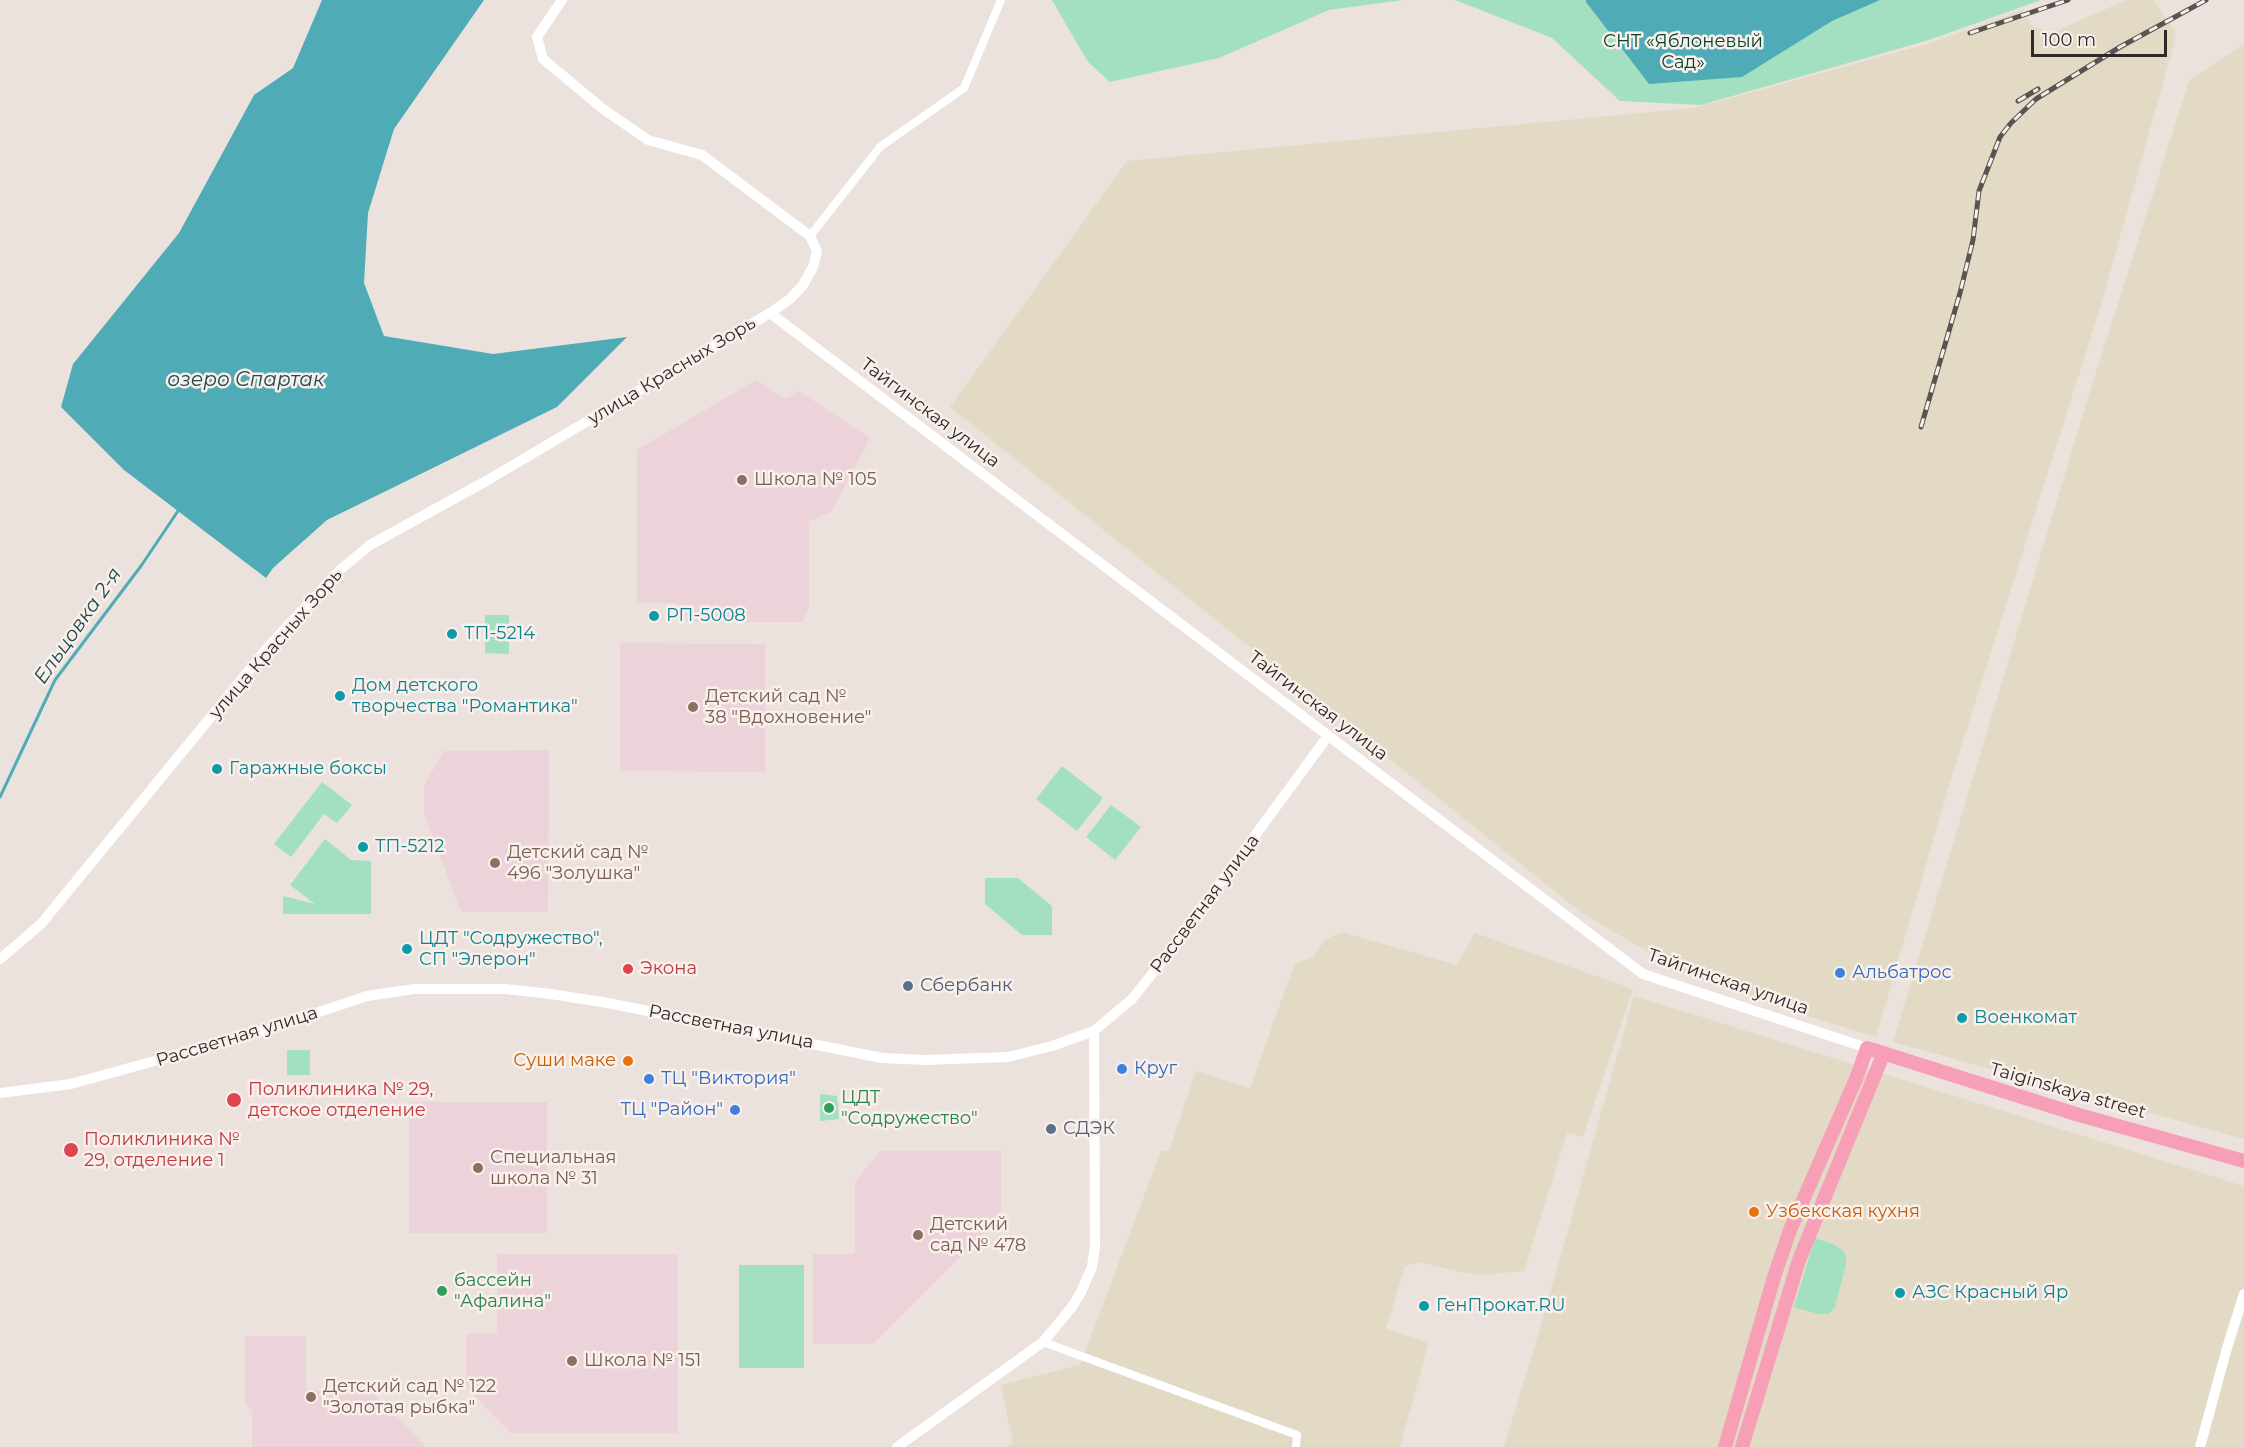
<!DOCTYPE html>
<html>
<head>
<meta charset="utf-8">
<style>
	body { margin:0 }
	#map { position:relative; width:2244px; height:1447px; overflow:hidden; background:#ece2dd; font-family:Montserrat,sans-serif }
	canvas { display:block }
	.scale { position:absolute; left:2031px; top:30px; width:136px; height:27px; box-sizing:border-box; border:3px solid #2e2a28; border-top:0; padding-left:8px; font-size:18px; line-height:21px; white-space:nowrap; color:#2e2a28; -webkit-text-stroke:4px #f9efeb; paint-order:stroke }
</style>
</head>
<body>
<div id="map">
<canvas width="2244" height="1447"></canvas>
<div class="scale">100 m</div>
</div>
<script>
const c = document.querySelector('canvas').getContext('2d');
c.lineJoin = 'round';
function fill(path, color) {
  c.fillStyle = color;
  c.fill(path, 'evenodd');
}
function toPath(rows) {
  const path = new Path2D();
  for (const r of rows) {
    path.moveTo(r[0], r[1]);
    for (let i = 2; i < r.length; i += 2) path.lineTo(r[i], r[i + 1]);
  }
  return path;
}
function strokePath(path, color, width, dash) {
  c.strokeStyle = color;
  c.lineWidth = width;
  c.lineCap = dash ? 'butt' : 'round';
  c.setLineDash(dash || []);
  c.stroke(path);
}
function write(font, color, halo, rows, align = 'center') {
  c.font = font + ' Montserrat,sans-serif';
  c.lineWidth = 5;
  c.setLineDash([]);
  c.textBaseline = 'middle';
  c.strokeStyle = halo;
  c.fillStyle = color;
  for (const [text, x, y, turn = 0] of rows) {
    c.save();
    c.translate(x, y);
    c.rotate((+turn || 0) * Math.PI / 180);
    c.textAlign = isNaN(turn) ? turn : align;
    if (halo) c.strokeText(text, 0, 0);
    c.fillText(text, 0, 0);
    c.restore();
  }
}
const industrial = toPath([
	[2126,0,2153,0,2176,32,2172,51,2101,305,1951,779,1876,1037,1771,1005,1683,972,1583,914,950,407,1127,161,1694,108,1927,44,2023,10,2032,26,2052,33],
	[2244,44,2244,1139,1893,1042,2090,391,2189,81],
	[1341,932,1457,965,1475,933,1633,989,1583,1137,1567,1133,1524,1271,1484,1275,1460,1272,1418,1262,1405,1266,1386,1329,1429,1342,1400,1447,1006,1447,1013,1443,1001,1385,1080,1365,1161,1151,1169,1151,1196,1071,1250,1088,1294,965,1313,957,1325,940],
	[1634,996,2244,1186,2244,1447,1504,1447,1539,1332]
]);
const education = toPath([
	[756,380,786,399,799,391,870,438,832,511,809,522,809,606,803,622,686,622,685,611,678,610,678,603,637,603,637,450],
	[620,643,765,644,765,772,620,771],
	[549,750,548,912,461,912,424,813,424,785,444,751],
	[409,1102,547,1102,547,1233,409,1233],
	[881,1151,1001,1151,1001,1216,873,1344,813,1344,813,1254,855,1254,855,1181],
	[497,1254,678,1254,678,1433,511,1433,466,1387,466,1334,497,1333],
	[245,1336,306,1336,306,1390,370,1390,426,1447,252,1447,252,1411,245,1404]
]);
const green = toPath([
	[1052,0,1403,0,1329,10,1219,58,1110,82,1088,62],
	[1455,0,2041,0,1929,40,1701,105,1620,101,1552,38],
	[485,615,509,615,509,654,485,653],
	[1062,766,1103,798,1077,831,1036,799],
	[322,782,352,805,337,823,324,814,291,857,274,844],
	[1111,805,1141,827,1115,860,1086,837],
	[325,839,351,860,371,861,371,914,283,914,283,896,315,904,290,885],
	[985,878,1018,878,1052,906,1052,935,1022,935,985,904],
	[287,1050,310,1050,310,1075,287,1075],
	[820,1094,837,1096,839,1119,820,1121],
	[1815,1238,1835,1245,1843,1251,1846,1257,1846,1264,1835,1307,1829,1314,1818,1314,1794,1307],
	[739,1265,804,1265,804,1368,739,1368]
]);
const water = toPath([
	[322,0,484,0,394,129,368,213,364,283,384,336,493,354,627,337,557,407,327,520,273,568,266,578,124,470,61,407,73,364,179,233,254,95,293,68],
	[1586,0,1880,0,1832,21,1742,77,1649,84,1586,2]
]);
const stream = toPath([
	[0,797,55,680,141,566,178,511]
]);
const street = toPath([
	[810,236,880,147,964,88,1001,0],
	[1043,1342,1297,1435,1296,1447]
]);
const secondary = toPath([
	[770,313,1643,974,1867,1048],
	[0,959,41,924,269,646,340,570,370,545,488,480,770,313,790,299,803,285,813,267,817,251,810,236,702,155,648,140,603,109,543,59,537,37,562,0],
	[0,1093,71,1084,256,1033,367,996,414,989,505,989,551,994,608,1003,882,1058,925,1060,1008,1057,1052,1046,1094,1031,1132,999,1168,954,1328,736],
	[897,1447,1043,1342,1072,1307,1081,1292,1092,1267,1095,1246,1094,1031],
	[2200,1447,2227,1348,2244,1294]
]);
const highway = toPath([
	[1725,1447,1774,1277,1790,1230,1856,1079,1867,1048,2079,1115,2244,1161],
	[1742,1447,1799,1260,1883,1055]
]);
const rail = toPath([
	[1970,33,2068,0],
	[2018,101,2038,89],
	[1921,427,1960,293,1973,240,1979,191,2000,137,2011,123,2036,99,2120,47,2206,0]
]);
const markers = [
	[742,480,6,"#8d6e63"],
	[654,616,6,"#0f9aa8"],
	[452,634,6,"#0f9aa8"],
	[340,696,6,"#0f9aa8"],
	[693,707,6,"#8d6e63"],
	[217,769,6,"#0f9aa8"],
	[363,847,6,"#0f9aa8"],
	[495,863,6,"#8d6e63"],
	[407,949,6,"#0f9aa8"],
	[628,969,6,"#e0444e"],
	[1840,973,6,"#3f7fe0"],
	[908,986,6,"#5c6f8a"],
	[1962,1018,6,"#0f9aa8"],
	[628,1061,6,"#e8710a"],
	[1122,1069,6,"#3f7fe0"],
	[649,1079,6,"#3f7fe0"],
	[234,1100,8,"#e0444e"],
	[829,1108,6,"#2e9e5b"],
	[735,1110,6,"#3f7fe0"],
	[1051,1129,6,"#5c6f8a"],
	[71,1150,8,"#e0444e"],
	[478,1168,6,"#8d6e63"],
	[1754,1212,6,"#e8710a"],
	[918,1235,6,"#8d6e63"],
	[442,1291,6,"#2e9e5b"],
	[1900,1293,6,"#0f9aa8"],
	[1424,1306,6,"#0f9aa8"],
	[572,1361,6,"#8d6e63"],
	[311,1397,6,"#8d6e63"]
];
const parkNames = [
	["СНТ «Яблоневый",1683,42],
	["Сад»",1683,63]
];
const streetNames = [
	["улица Красных Зорь",672,371,-31],
	["Тайгинская улица",930,413,37],
	["улица Красных Зорь",276,644,-49],
	["Тайгинская улица",1318,706,37],
	["Рассветная улица",1205,904,-53],
	["Тайгинская улица",1728,982,19],
	["Рассветная улица",731,1027,11],
	["Рассветная улица",237,1037,-17],
	["Taiginskaya street",2068,1091,16]
];
const educationNames = [
	["Школа № 105",754,480],
	["Детский сад №",705,697],
	["38 \"Вдохновение\"",705,718],
	["Детский сад №",507,853],
	["496 \"Золушка\"",507,874],
	["Специальная",490,1158],
	["школа № 31",490,1179],
	["Детский",930,1225],
	["сад № 478",930,1246],
	["Школа № 151",584,1361],
	["Детский сад № 122",323,1387],
	["\"Золотая рыбка\"",323,1408]
];
const cultureNames = [
	["РП-5008",666,616],
	["ТП-5214",464,634],
	["Дом детского",352,686],
	["творчества \"Романтика\"",352,707],
	["Гаражные боксы",229,769],
	["ТП-5212",375,847],
	["ЦДТ \"Содружество\",",419,939],
	["СП \"Элерон\"",419,960],
	["Военкомат",1974,1018],
	["АЗС Красный Яр",1912,1293],
	["ГенПрокат.RU",1436,1306]
];
const healthNames = [
	["Экона",640,969],
	["Поликлиника № 29,",248,1090],
	["детское отделение",248,1111],
	["Поликлиника №",84,1140],
	["29, отделение 1",84,1161]
];
const shopNames = [
	["Альбатрос",1852,973],
	["Круг",1134,1069],
	["ТЦ \"Виктория\"",661,1079],
	["ТЦ \"Район\"",723,1110,"right"]
];
const serviceNames = [
	["Сбербанк",920,986],
	["СДЭК",1063,1129]
];
const foodNames = [
	["Суши маке",616,1061],
	["Узбекская кухня",1766,1212,"left"]
];
const leisureNames = [
	["ЦДТ",841,1098],
	["\"Содружество\"",841,1119],
	["бассейн",454,1281],
	["\"Афалина\"",454,1302]
];
const waterNames = [
	["озеро Спартак",246,380],
	["Ельцовка 2-я",78,626,-55]
];
fill(industrial, '#e3dac5');
fill(education, '#ecd3da');
fill(green, '#a3e0c1');
fill(water, '#4facb6');
strokePath(stream, '#4facb6', 3);
strokePath(street, '#fff', 8);
strokePath(secondary, '#fff', 10);
strokePath(highway, '#f89fb8', 14);
strokePath(rail, '#595351', 5);
strokePath(rail, '#f9efeb', 3, [9]);
for (const [x, y, r, color] of markers) {
  const dot = new Path2D();
  dot.arc(x, y, r, 0, 2 * Math.PI);
  c.fillStyle = color;
  c.fill(dot);
  strokePath(dot, '#f9efeb', 2);
}
write('18px', '#05432d', '#f9efeb', parkNames);
write('18px', '#2e2a28', '#f9efeb', streetNames);
write('18px', '#785e54', '#f9efeb', educationNames, 'left');
write('18px', '#0d838f', '#f9efeb', cultureNames, 'left');
write('18px', '#be3a42', '#f9efeb', healthNames, 'left');
write('18px', '#366cbe', '#f9efeb', shopNames, 'left');
write('18px', '#4e5e75', '#f9efeb', serviceNames, 'left');
write('18px', '#c56008', '#f9efeb', foodNames, 'right');
write('18px', '#27864d', '#f9efeb', leisureNames, 'left');
write('italic 20px', '#204b50', '#f9efeb', waterNames);
</script>
</body>
</html>
